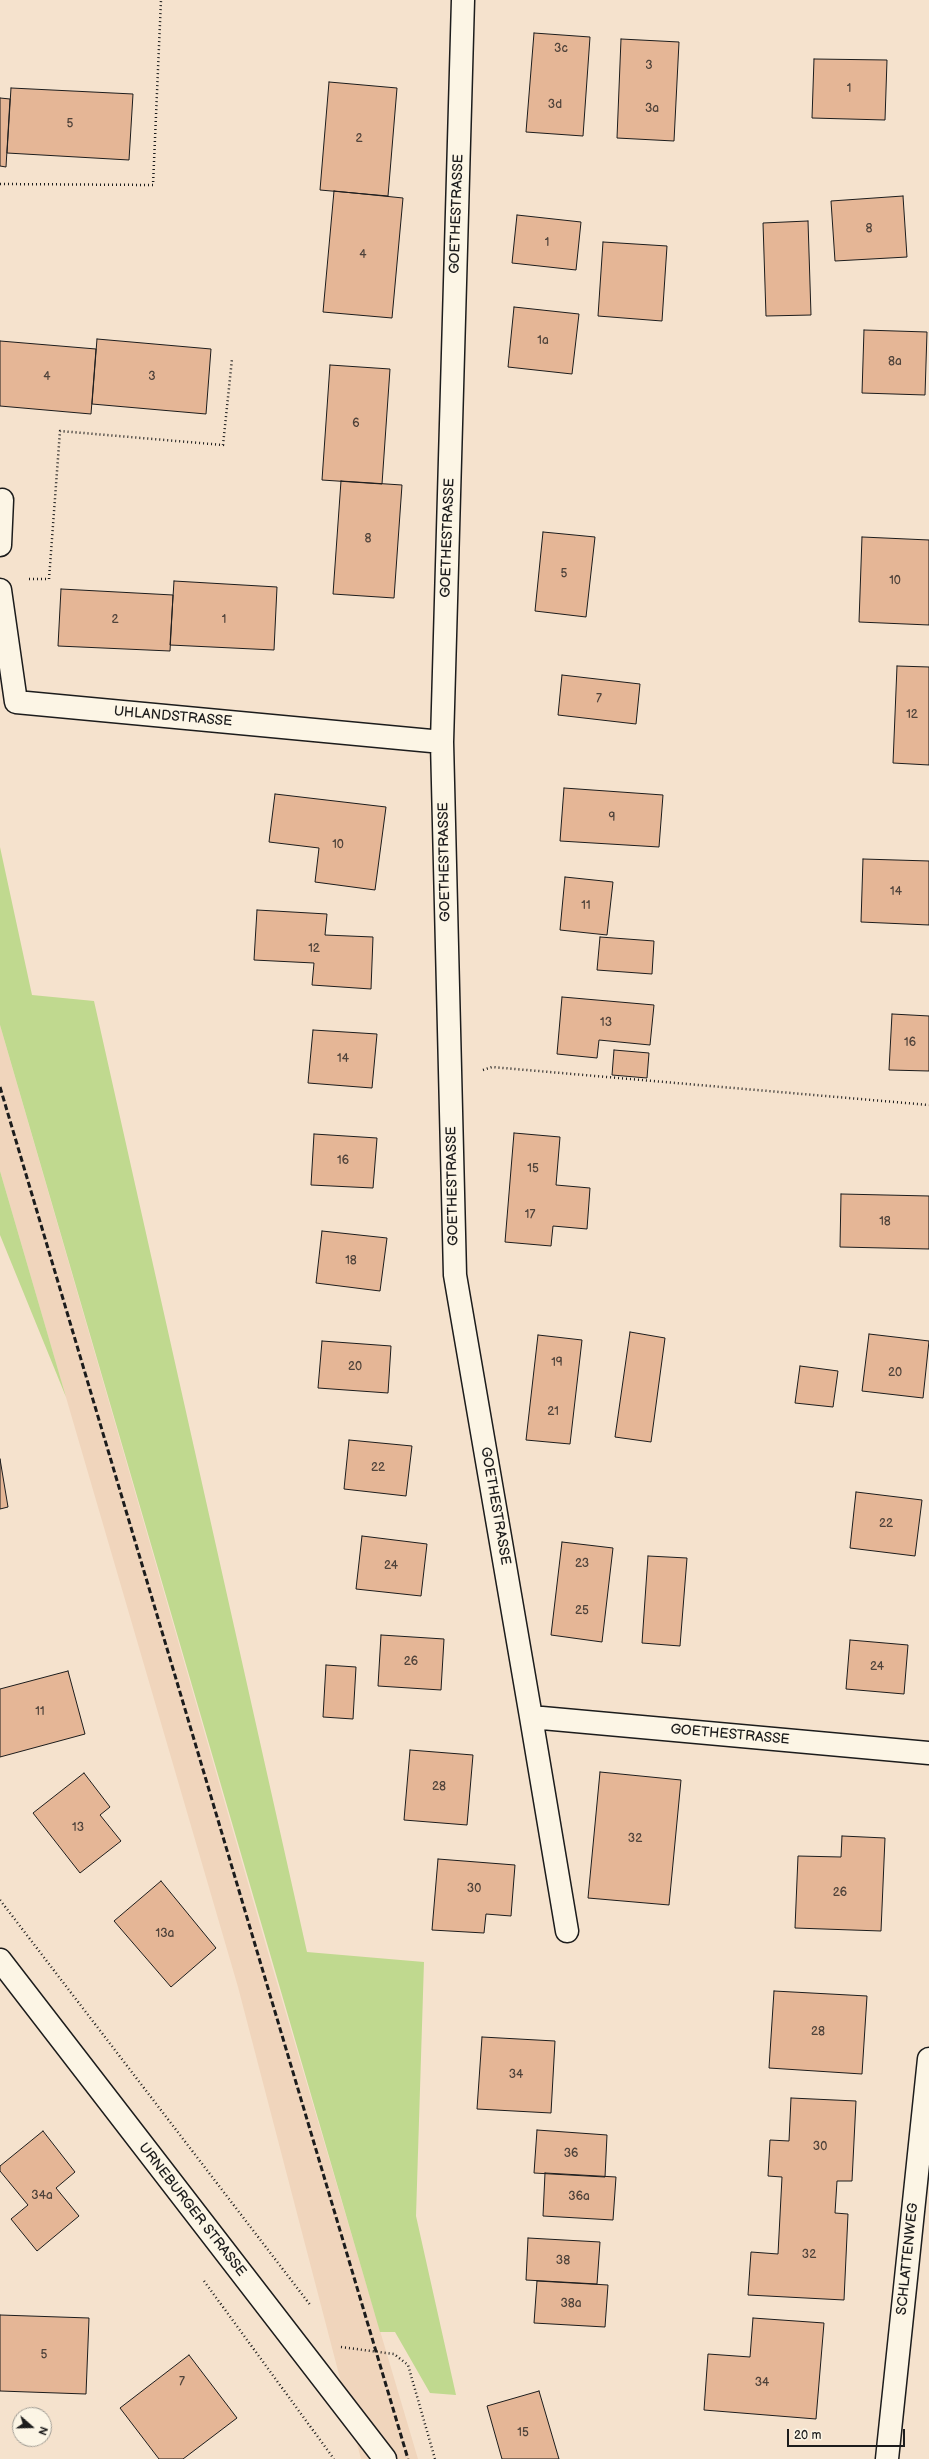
<!DOCTYPE html>
<html>
<head>
<meta charset="utf-8">
<style>
	body { margin:0 }
	#map { position:relative; width:929px; height:2459px; overflow:hidden; background:#f5e2cd; font-family:"Balsamiq Sans",sans-serif }
	canvas { display:block }
	.north { position:absolute; left:12px; top:2407px; width:40px; height:40px; box-sizing:border-box; background:#fcf5e5; border:1px solid #a29e95; border-radius:50%; rotate:110deg; font-size:11px; font-weight:700; line-height:16px; text-align:center; color:#1c1c1c }
	.north::after { content:''; display:block; margin:auto; width:14px; height:18px; background:#1c1c1c; clip-path:polygon(50% 0,100% 100%,50% 72%,0 100%) }
	.scale { position:absolute; left:787px; top:2429px; width:118px; height:18px; box-sizing:border-box; border:2px solid #1c1c1c; border-top:0; padding-left:5px; font-size:12px; line-height:14px; white-space:nowrap; color:#1c1c1c; -webkit-text-stroke:3px #fcf5e5; paint-order:stroke }
</style>
</head>
<body>
<div id="map">
<canvas width="929" height="2459"></canvas>
<div class="north">N</div>
<div class="scale">20 m</div>
</div>
<script>
const c = document.querySelector('canvas').getContext('2d');
c.lineJoin = 'round';
function fill(path, color) {
  c.fillStyle = color;
  c.fill(path, 'evenodd');
}
function toPath(rows) {
  const path = new Path2D();
  for (const r of rows) {
    path.moveTo(r[0], r[1]);
    for (let i = 2; i < r.length; i += 2) path.lineTo(r[i], r[i + 1]);
  }
  return path;
}
function strokePath(path, color, width, dash) {
  c.strokeStyle = color;
  c.lineWidth = width;
  c.lineCap = dash ? 'butt' : 'round';
  c.setLineDash(dash || []);
  c.stroke(path);
}
function write(font, color, halo, rows, align = 'center') {
  c.font = font + ' "Balsamiq Sans",sans-serif';
  c.lineWidth = 3;
  c.setLineDash([]);
  c.textBaseline = 'middle';
  c.strokeStyle = halo;
  c.fillStyle = color;
  for (const [text, x, y, turn = 0] of rows) {
    c.save();
    c.translate(x, y);
    c.rotate((+turn || 0) * Math.PI / 180);
    c.textAlign = isNaN(turn) ? turn : align;
    if (halo) c.strokeText(text, 0, 0);
    c.fillText(text, 0, 0);
    c.restore();
  }
}
const built = toPath([
	[0,1025,272,1966,418,2459,361,2459,238,1987,0,1171]
]);
const green = toPath([
	[0,847,32,995,94,1001,307,1952,424,1962,416,2216,456,2395,430,2393,395,2332,380,2332,0,1025],
	[0,1171,66,1397,0,1235]
]);
const building = toPath([
	[534,33,590,37,583,136,526,132,534,33],
	[621,39,679,42,674,141,617,138,621,39],
	[814,59,887,60,885,120,812,118,814,59],
	[329,82,397,88,388,196,320,190,329,82],
	[11,88,133,94,129,160,7,153,11,88],
	[0,98,10,99,6,167,0,166,0,98],
	[334,191,403,198,392,318,323,312,334,191],
	[903,196,907,257,835,261,831,201,903,196],
	[517,215,581,222,576,270,512,263,517,215],
	[808,221,811,315,766,316,763,223,808,221],
	[603,242,667,246,662,321,598,316,603,242],
	[514,307,579,314,572,374,508,367,514,307],
	[864,330,927,332,925,395,862,393,864,330],
	[97,339,211,349,206,414,92,404,97,339],
	[0,341,96,349,91,414,0,406,0,341],
	[330,365,390,369,382,484,322,480,330,365],
	[341,481,402,485,394,598,333,594,341,481],
	[543,532,595,537,586,617,535,611,543,532],
	[862,537,929,540,929,625,859,622,862,537],
	[174,581,277,587,274,650,170,645,174,581],
	[61,589,173,595,170,651,58,646,61,589],
	[897,666,929,667,929,765,893,763,897,666],
	[562,675,640,684,636,724,558,715,562,675],
	[564,788,663,795,659,847,560,841,564,788],
	[275,794,386,807,375,890,315,882,319,848,269,842,275,794],
	[863,859,929,861,929,925,861,922,863,859],
	[565,877,613,882,607,935,560,930,565,877],
	[257,910,327,914,325,935,373,937,371,989,312,985,314,963,254,960,257,910],
	[600,937,654,941,652,974,597,970,600,937],
	[562,997,654,1005,650,1045,599,1040,597,1058,557,1054,562,997],
	[892,1014,929,1016,929,1071,889,1070,892,1014],
	[313,1030,377,1034,372,1088,308,1083,313,1030],
	[614,1050,649,1053,647,1078,612,1075,614,1050],
	[514,1133,560,1137,556,1185,590,1188,587,1229,553,1226,551,1246,505,1242,514,1133],
	[314,1134,377,1138,373,1188,311,1185,314,1134],
	[841,1194,929,1196,929,1249,840,1247,841,1194],
	[322,1231,387,1238,380,1291,316,1283,322,1231],
	[630,1332,665,1338,651,1442,615,1437,630,1332],
	[869,1334,929,1341,923,1398,862,1391,869,1334],
	[538,1335,582,1340,570,1444,526,1440,538,1335],
	[322,1341,391,1346,388,1393,318,1388,322,1341],
	[800,1366,838,1371,833,1407,795,1403,800,1366],
	[349,1440,412,1446,406,1496,344,1489,349,1440],
	[0,1459,8,1507,0,1509,0,1459],
	[856,1492,922,1500,915,1556,850,1548,856,1492],
	[362,1536,427,1544,421,1596,356,1589,362,1536],
	[562,1542,613,1548,602,1642,551,1635,562,1542],
	[648,1556,687,1558,680,1646,642,1643,648,1556],
	[381,1635,444,1639,441,1690,378,1686,381,1635],
	[850,1640,908,1645,904,1694,846,1689,850,1640],
	[326,1665,356,1667,353,1719,323,1717,326,1665],
	[68,1671,85,1734,0,1757,0,1689,68,1671],
	[410,1750,473,1755,467,1825,404,1820,410,1750],
	[600,1772,681,1780,669,1905,588,1898,600,1772],
	[84,1773,110,1807,100,1815,121,1841,80,1873,33,1813,84,1773],
	[842,1836,885,1838,881,1931,795,1928,798,1856,841,1857,842,1836],
	[438,1859,515,1865,511,1916,486,1914,484,1933,432,1930,438,1859],
	[161,1881,216,1948,171,1987,114,1921,161,1881],
	[774,1991,867,1996,862,2074,769,2068,774,1991],
	[482,2037,555,2041,551,2113,477,2109,482,2037],
	[791,2098,856,2101,852,2181,837,2181,835,2213,848,2214,844,2300,748,2295,751,2252,778,2254,782,2177,768,2176,770,2140,789,2141,791,2098],
	[537,2130,607,2135,605,2177,534,2173,537,2130],
	[43,2131,75,2172,56,2188,79,2216,37,2251,11,2219,28,2205,0,2171,0,2166,43,2131],
	[545,2173,616,2177,613,2220,543,2216,545,2173],
	[528,2238,600,2242,597,2284,526,2280,528,2238],
	[537,2281,608,2285,605,2327,534,2323,537,2281],
	[0,2315,89,2318,86,2394,0,2391,0,2315],
	[753,2318,824,2323,816,2419,704,2410,708,2354,750,2357,753,2318],
	[189,2355,237,2418,183,2459,159,2459,120,2408,189,2355],
	[539,2391,559,2459,502,2459,487,2406,539,2391]
]);
const path = toPath([
	[0,184,153,185,161,0],
	[29,579,49,579,60,431,223,445,232,359],
	[483,1070,492,1067,929,1105],
	[0,1900,311,2306],
	[204,2281,334,2459],
	[341,2347,394,2354,408,2365,435,2459]
]);
const minor = toPath([
	[463,0,442,742,455,1275,531,1717,929,1753],
	[0,545,2,500],
	[0,590,16,702,442,742],
	[531,1717,567,1931],
	[887,2459,929,2059]
]);
const tertiary = toPath([
	[0,1960,385,2459]
]);
const rail = toPath([
	[0,1087,408,2459]
]);
const numberNames = [
	["3c",561,49],
	["3",649,66],
	["1",849,89],
	["3d",555,105],
	["3a",652,109],
	["5",70,124],
	["2",359,139],
	["8",869,229],
	["1",547,243],
	["4",363,255],
	["1a",543,341],
	["8a",895,362],
	["4",47,377],
	["3",152,377],
	["6",356,424],
	["8",368,539],
	["5",564,574],
	["10",895,581],
	["2",115,620],
	["1",224,620],
	["7",599,699],
	["12",912,715],
	["9",612,818],
	["10",338,845],
	["14",896,892],
	["11",586,906],
	["12",314,949],
	["13",606,1023],
	["16",910,1043],
	["14",343,1059],
	["16",343,1161],
	["15",533,1169],
	["17",530,1215],
	["18",885,1222],
	["18",351,1261],
	["19",557,1363],
	["20",355,1367],
	["20",895,1373],
	["21",553,1412],
	["22",378,1468],
	["22",886,1524],
	["23",582,1564],
	["24",391,1566],
	["25",582,1611],
	["26",411,1662],
	["24",877,1667],
	["11",40,1712],
	["28",439,1787],
	["13",78,1828],
	["32",635,1839],
	["30",474,1889],
	["26",840,1893],
	["13a",165,1934],
	["28",818,2032],
	["34",516,2075],
	["30",820,2147],
	["36",571,2154],
	["34a",42,2196],
	["36a",579,2197],
	["32",809,2255],
	["38",563,2261],
	["38a",571,2304],
	["5",44,2355],
	["7",182,2382],
	["34",762,2383],
	["15",523,2433]
];
const streetNames = [
	["GOETHESTRASSE",457,214,-88],
	["GOETHESTRASSE",448,538,-88],
	["UHLANDSTRASSE",173,717,5],
	["GOETHESTRASSE",445,862,-91],
	["GOETHESTRASSE",453,1186,-91],
	["GOETHESTRASSE",495,1506,80],
	["GOETHESTRASSE",730,1735,5],
	["URNEBURGER STRASSE",192,2210,52],
	["SCHLATTENWEG",908,2259,-84]
];
fill(built, '#f0d5bc');
fill(green, '#c0d98f');
fill(building, '#e5b696');
strokePath(building, '#1c1c1c', 1);
strokePath(minor, '#1c1c1c', 25);
strokePath(tertiary, '#1c1c1c', 25);
strokePath(path, '#1c1c1c', 2.5, [1, 3]);
strokePath(minor, '#fcf5e5', 22);
strokePath(tertiary, '#fcf5e5', 22);
strokePath(rail, '#1c1c1c', 3, [6, 3]);
write('12px', '#4e423a', null, numberNames);
write('14px', '#1c1c1c', '#fcf5e5', streetNames);
</script>
</body>
</html>
